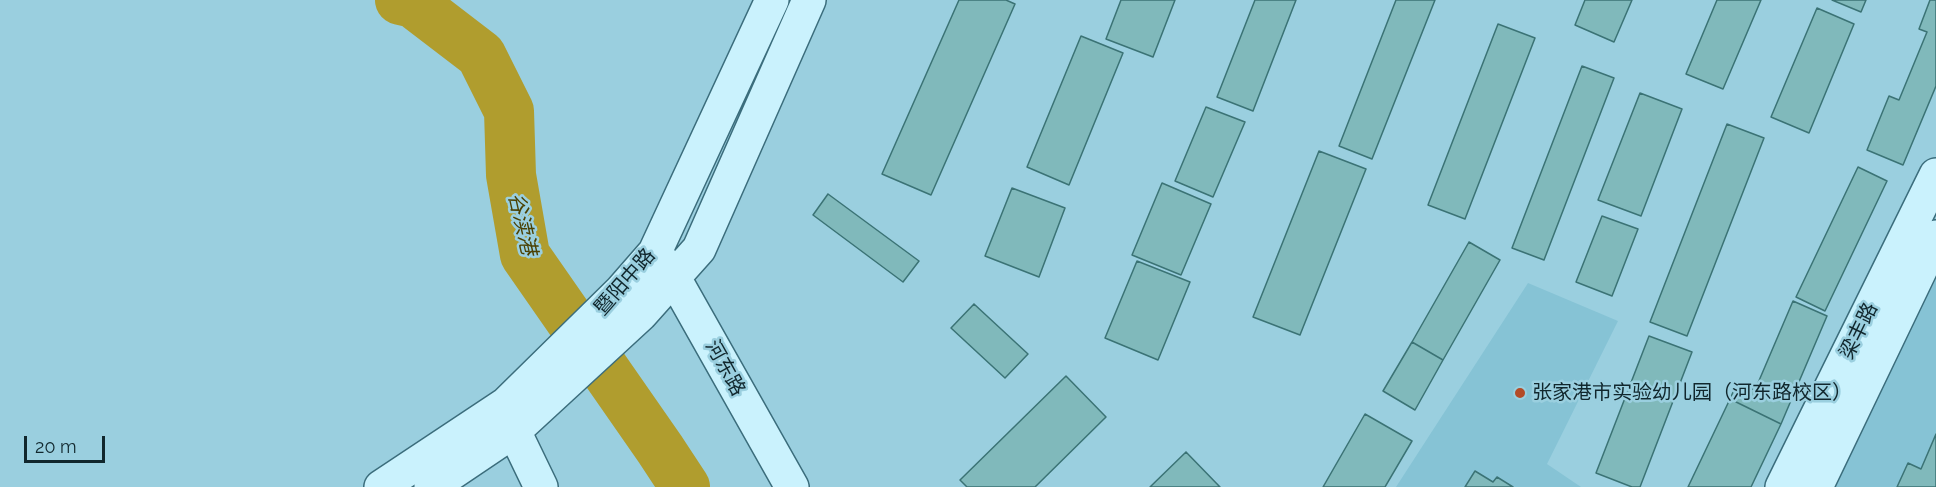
<!DOCTYPE html>
<html>
<head>
<meta charset="utf-8">
<style>
	body { margin:0 }
	#map { position:relative; width:1936px; height:487px; overflow:hidden; background:#9acfdf; font-family:Raleway,sans-serif }
	canvas { display:block }
	.scale { position:absolute; left:24px; top:436px; width:81px; height:27px; box-sizing:border-box; border:3px solid #11272d; border-top:0; padding-left:8px; font-size:18px; line-height:21px; white-space:nowrap; color:#11272d; -webkit-text-stroke:4px #9acfdf; paint-order:stroke }
</style>
</head>
<body>
<div id="map">
<canvas width="1936" height="487"></canvas>
<div class="scale">20 m</div>
</div>
<script>
const c = document.querySelector('canvas').getContext('2d');
c.lineJoin = 'round';
function fill(path, color) {
  c.fillStyle = color;
  c.fill(path, 'evenodd');
}
function toPath(rows) {
  const path = new Path2D();
  for (const r of rows) {
    path.moveTo(r[0], r[1]);
    for (let i = 2; i < r.length; i += 2) path.lineTo(r[i], r[i + 1]);
  }
  return path;
}
function strokePath(path, color, width, dash) {
  c.strokeStyle = color;
  c.lineWidth = width;
  c.lineCap = dash ? 'butt' : 'round';
  c.setLineDash(dash || []);
  c.stroke(path);
}
function write(font, color, halo, rows, align = 'center') {
  c.font = font + ' Raleway,"Noto Sans SC",sans-serif';
  c.lineWidth = 5;
  c.setLineDash([]);
  c.textBaseline = 'middle';
  c.strokeStyle = halo;
  c.fillStyle = color;
  for (const [text, x, y, turn = 0] of rows) {
    c.save();
    c.translate(x, y);
    c.rotate((+turn || 0) * Math.PI / 180);
    c.textAlign = isNaN(turn) ? turn : align;
    if (halo) c.strokeText(text, 0, 0);
    c.fillText(text, 0, 0);
    c.restore();
  }
}
const built = toPath([
	[1936,268,1936,487,1833,487],
	[1528,283,1618,321,1547,464,1581,487,1396,487]
]);
const river = toPath([
	[400,0,413,3,481,55,509,111,511,175,525,255,660,449,685,487]
]);
const building = toPath([
	[959,0,1006,0,1015,4,931,195,882,174,959,0],
	[1121,0,1175,0,1153,57,1106,39,1121,0],
	[1255,0,1296,0,1253,111,1217,97,1255,0],
	[1396,0,1435,0,1372,159,1339,146,1396,0],
	[1585,0,1632,0,1614,42,1575,25,1585,0],
	[1717,0,1761,0,1723,89,1686,74,1717,0],
	[1832,0,1866,0,1861,12,1832,0],
	[1930,0,1936,0,1936,86,1903,165,1867,150,1889,96,1899,100,1927,32,1919,29,1930,0],
	[1817,8,1854,24,1809,133,1771,117,1817,8],
	[1498,24,1535,38,1465,219,1428,205,1498,24],
	[1081,36,1123,53,1069,185,1027,167,1081,36],
	[1582,66,1614,78,1544,260,1512,248,1582,66],
	[1640,93,1682,109,1641,216,1598,200,1640,93],
	[1206,107,1245,122,1213,197,1175,181,1206,107],
	[1727,124,1764,138,1687,336,1650,322,1727,124],
	[1319,151,1366,169,1300,335,1253,317,1319,151],
	[1858,167,1887,181,1825,311,1796,297,1858,167],
	[1162,183,1211,204,1181,275,1132,255,1162,183],
	[1012,188,1065,208,1039,277,985,256,1012,188],
	[828,194,919,261,903,282,813,215,828,194],
	[1602,216,1638,229,1612,296,1576,282,1602,216],
	[1469,242,1500,260,1443,360,1412,342,1469,242],
	[1137,261,1190,282,1158,360,1105,338,1137,261],
	[1793,301,1827,316,1781,424,1730,399,1737,383,1755,390,1793,301],
	[974,304,1028,354,1005,378,951,328,974,304],
	[1649,336,1692,352,1640,487,1632,487,1596,473,1649,336],
	[1412,342,1443,360,1415,410,1383,391,1412,342],
	[1066,376,1106,417,1035,487,967,487,960,480,1066,376],
	[1730,399,1781,424,1751,487,1688,487,1730,399],
	[1365,414,1412,441,1385,487,1323,487,1365,414],
	[1936,434,1936,487,1897,487,1908,463,1921,469,1936,434],
	[1186,452,1220,487,1150,487,1186,452],
	[1475,471,1493,482,1497,477,1513,487,1465,487,1475,471]
]);
const secondary = toPath([
	[661,260,673,276,792,487],
	[508,412,514,431,541,487],
	[381,487,506,404,621,291,655,252,772,0],
	[431,487,514,431,641,314,699,249,809,0],
	[1782,487,1936,175],
	[1816,487,1936,237]
]);
const markers = [
	[1520,393,6,"#b34b27"]
];
const streetNames = [
	["暨阳中路",625,282,-49],
	["梁丰路",1859,331,-64],
	["河东路",725,368,61]
];
const poiNames = [
	["张家港市实验幼儿园（河东路校区）",1532,393]
];
const waterNames = [
	["谷渎港",522,224,77]
];
fill(built, '#86c3d5');
strokePath(river, '#b09d2e', 50);
fill(building, '#80b9bb');
strokePath(building, '#3b7375', 1.5);
strokePath(secondary, '#3b6d7c', 36);
strokePath(secondary, '#caf2fd', 33);
for (const [x, y, r, color] of markers) {
  const dot = new Path2D();
  dot.arc(x, y, r, 0, 2 * Math.PI);
  c.fillStyle = color;
  c.fill(dot);
  strokePath(dot, '#9acfdf', 2);
}
write('20px', '#11272d', '#9acfdf', streetNames);
write('20px', '#11272d', '#9acfdf', poiNames, 'left');
write('italic 21px', '#4b4103', '#9acfdf', waterNames);
</script>
</body>
</html>
